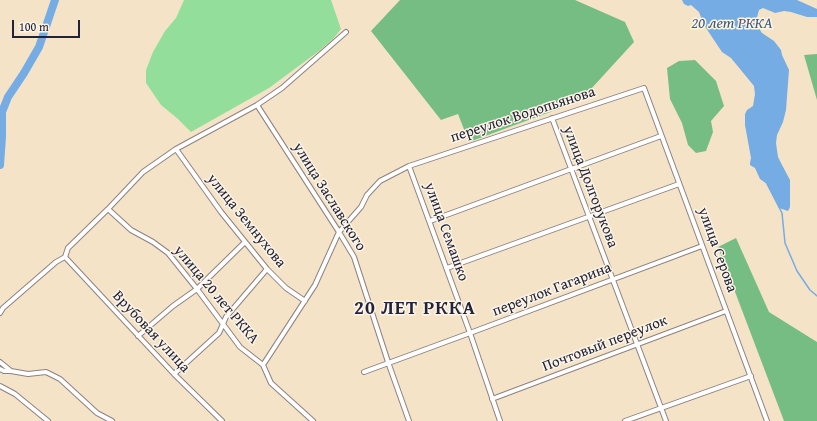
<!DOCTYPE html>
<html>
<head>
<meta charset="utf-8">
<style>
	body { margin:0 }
	#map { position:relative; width:817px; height:421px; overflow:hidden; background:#f5e3c8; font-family:"Gentium Book Plus",serif }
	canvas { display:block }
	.scale { position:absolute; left:12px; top:20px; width:68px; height:18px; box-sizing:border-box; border:2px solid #22223b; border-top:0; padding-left:5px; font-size:12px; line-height:14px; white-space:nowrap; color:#22223b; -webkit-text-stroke:3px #fcf5e5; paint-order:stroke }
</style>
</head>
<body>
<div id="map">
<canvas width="817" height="421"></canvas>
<div class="scale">100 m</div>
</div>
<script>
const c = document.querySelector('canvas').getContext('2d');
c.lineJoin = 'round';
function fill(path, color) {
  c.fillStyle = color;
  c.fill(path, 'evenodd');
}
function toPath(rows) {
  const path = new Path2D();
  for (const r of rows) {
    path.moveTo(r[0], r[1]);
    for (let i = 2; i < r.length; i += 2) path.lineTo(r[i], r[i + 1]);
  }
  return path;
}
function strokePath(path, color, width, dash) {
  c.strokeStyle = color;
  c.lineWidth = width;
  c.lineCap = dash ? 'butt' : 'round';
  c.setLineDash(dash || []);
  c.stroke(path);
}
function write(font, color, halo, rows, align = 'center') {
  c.font = font + ' "Gentium Book Plus",serif';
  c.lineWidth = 3;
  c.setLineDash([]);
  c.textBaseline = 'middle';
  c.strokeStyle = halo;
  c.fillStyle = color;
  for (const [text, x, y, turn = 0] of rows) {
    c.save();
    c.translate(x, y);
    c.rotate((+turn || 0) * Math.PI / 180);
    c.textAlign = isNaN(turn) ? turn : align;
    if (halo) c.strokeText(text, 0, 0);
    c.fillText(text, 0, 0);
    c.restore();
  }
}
const green = toPath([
	[184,0,331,0,341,29,333,39,319,51,269,88,191,132,178,119,161,105,146,83,146,70,153,52,165,31,176,18]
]);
const forest = toPath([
	[400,0,575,0,625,22,634,42,580,101,469,142,458,114,441,120,371,31],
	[817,54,817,100,804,55],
	[695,60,716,81,724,106,711,121,713,132,706,151,696,153,688,145,682,123,670,99,667,68,679,61],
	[736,238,769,312,817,342,817,421,784,421,718,247]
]);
const water = toPath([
	[682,0,797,0,817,9,817,17,807,17,791,12,784,11,775,13,763,8,759,10,756,21,758,27,762,33,774,41,781,50,782,55,789,70,786,110,783,122,777,135,776,143,778,157,782,165,790,180,790,207,788,211,779,208,767,184,760,179,755,168,750,165,750,163,751,158,745,125,745,114,747,110,753,106,755,94,754,86,731,58,722,52,704,25,699,12,691,5,688,6,684,4]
]);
const stream = toPath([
	[766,182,782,213,785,243,797,271,810,290,817,296]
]);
const river = toPath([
	[0,165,2,137,2,112,8,97,24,73,39,47,55,0]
]);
const minor = toPath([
	[257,105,339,232,354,257,388,362,409,421],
	[552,118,666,421],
	[176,149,221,212,267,269,286,288,305,301],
	[409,166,470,333,500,421],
	[108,209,131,230,153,242,168,253,197,289,240,347,263,365,271,383,313,421],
	[430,221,661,136],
	[65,257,174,374,222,421],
	[447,268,679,184],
	[0,313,3,308,56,262,65,257,68,248,108,209,143,172,176,149,257,105,282,88,346,32],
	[138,336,173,306,197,289,245,242],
	[0,362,11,371,28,374,46,372,60,379,97,413,112,421],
	[263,365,315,285,339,232,361,207,367,195,380,181,409,166,644,88,767,421],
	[0,369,4,371,11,371],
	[364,372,470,333,702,246],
	[174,374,219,333,226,317,267,269],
	[0,386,15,394,48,421],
	[492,399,726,311],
	[625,421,751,376]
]);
const streetNames = [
	["переулок Водопьянова",523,115,-18],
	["улица Долгорукова",590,187,69],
	["улица Заславского",329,197,58],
	["улица Земнухова",246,221,51],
	["улица Семашко",446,232,70],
	["улица Серова",717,250,70],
	["переулок Гагарина",552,290,-21],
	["улица 20 лет РККА",216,295,50],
	["Врубовая улица",151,332,47],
	["Почтовый переулок",605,344,-21]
];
const waterNames = [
	["20 лет РККА",732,24]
];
const districtNames = [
	["20 ЛЕТ РККА",415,309]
];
fill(green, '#93de9b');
fill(forest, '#76bd83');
fill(water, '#75ace4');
strokePath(stream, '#75ace4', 1.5);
strokePath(river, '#75ace4', 8);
strokePath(minor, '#8c8282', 6);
strokePath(minor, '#fff', 4);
write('15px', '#22223b', '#fcf5e5', streetNames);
write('italic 16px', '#43597f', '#fcf5e5', waterNames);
c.letterSpacing = '1px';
write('bold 19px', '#22223b', '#fcf5e5', districtNames);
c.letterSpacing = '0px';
</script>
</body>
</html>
